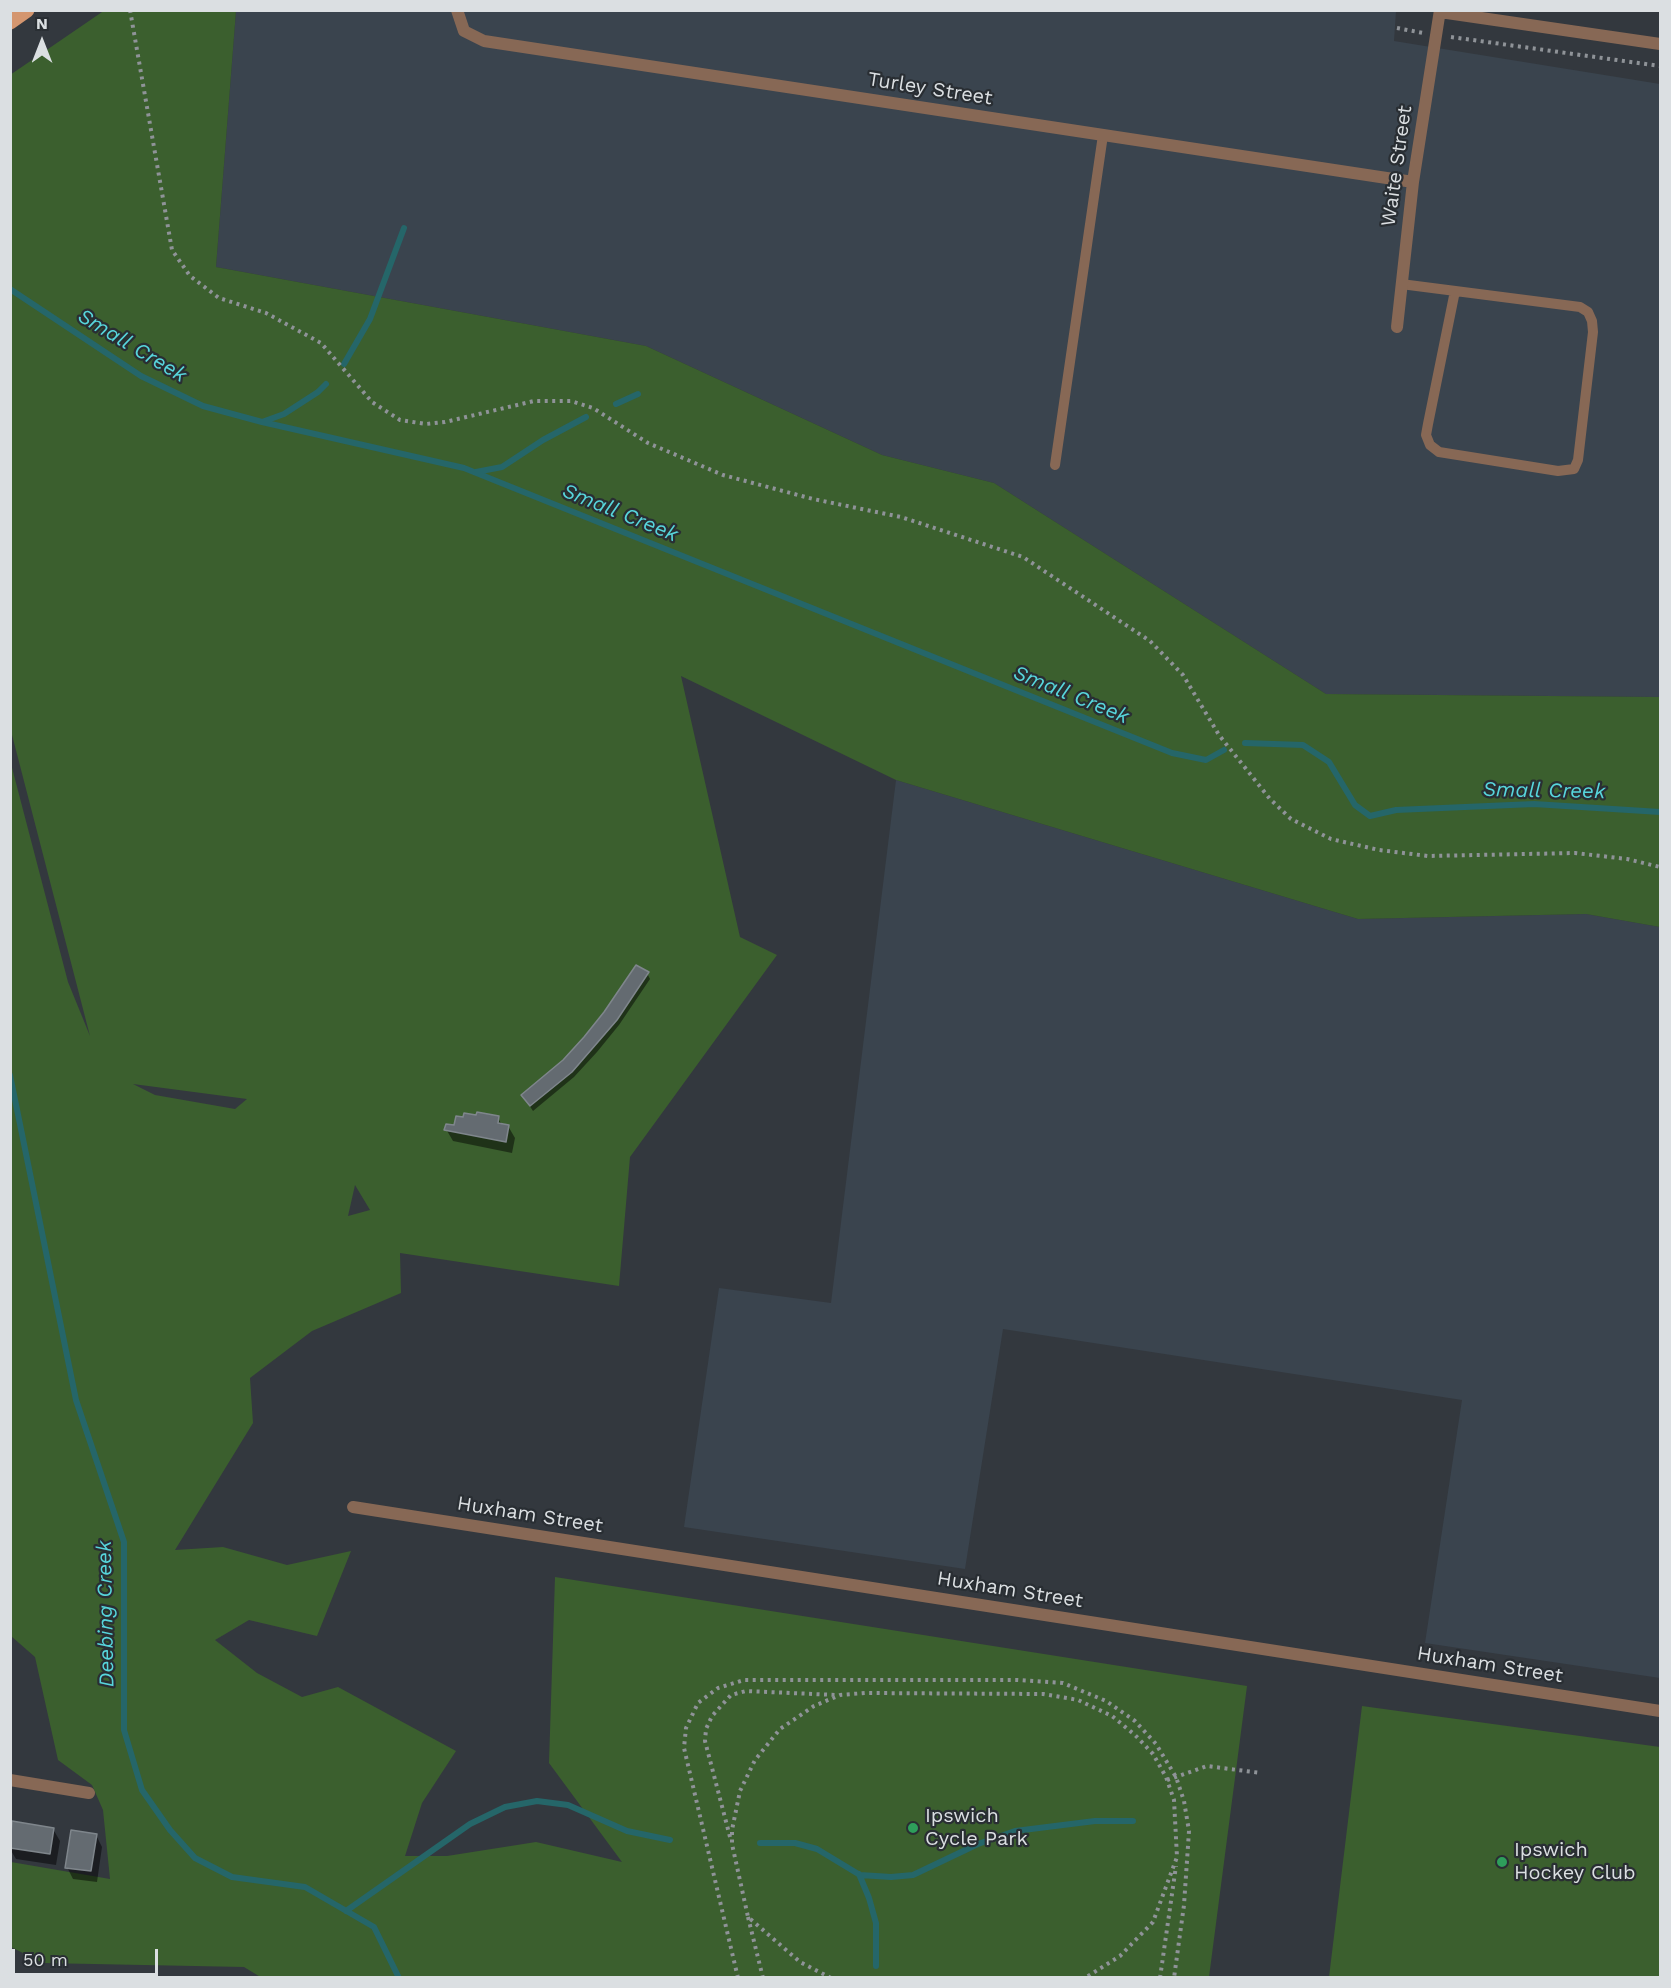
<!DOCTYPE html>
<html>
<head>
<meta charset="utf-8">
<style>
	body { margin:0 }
	#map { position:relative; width:1671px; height:1988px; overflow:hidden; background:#33383e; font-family:"Work Sans",sans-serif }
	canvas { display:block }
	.frame { position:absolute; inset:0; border:12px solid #dbdfe2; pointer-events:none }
	.north { position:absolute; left:12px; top:12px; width:60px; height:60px; -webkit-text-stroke:4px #292e33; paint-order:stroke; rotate:0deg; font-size:16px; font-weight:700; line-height:24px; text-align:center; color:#dbdfe2 }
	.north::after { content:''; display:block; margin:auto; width:21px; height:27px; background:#dbdfe2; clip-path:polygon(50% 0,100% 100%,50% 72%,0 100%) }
	.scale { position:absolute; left:12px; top:1949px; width:146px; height:27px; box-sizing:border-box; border:3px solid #dbdfe2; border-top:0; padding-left:8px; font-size:18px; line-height:21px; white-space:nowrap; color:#dbdfe2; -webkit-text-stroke:4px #292e33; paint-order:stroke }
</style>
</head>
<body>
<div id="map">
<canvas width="1671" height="1988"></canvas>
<div class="frame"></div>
<div class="north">N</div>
<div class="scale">50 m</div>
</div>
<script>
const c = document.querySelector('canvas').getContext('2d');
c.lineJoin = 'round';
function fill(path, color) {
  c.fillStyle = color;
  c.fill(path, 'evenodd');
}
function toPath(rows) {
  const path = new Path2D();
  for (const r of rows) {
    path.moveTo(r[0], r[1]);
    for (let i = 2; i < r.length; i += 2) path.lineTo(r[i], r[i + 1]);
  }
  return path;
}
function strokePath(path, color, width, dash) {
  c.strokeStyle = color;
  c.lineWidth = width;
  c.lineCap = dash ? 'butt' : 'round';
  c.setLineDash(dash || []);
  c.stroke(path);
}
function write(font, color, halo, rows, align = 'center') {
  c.font = font + ' "Work Sans",sans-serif';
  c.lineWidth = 4.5;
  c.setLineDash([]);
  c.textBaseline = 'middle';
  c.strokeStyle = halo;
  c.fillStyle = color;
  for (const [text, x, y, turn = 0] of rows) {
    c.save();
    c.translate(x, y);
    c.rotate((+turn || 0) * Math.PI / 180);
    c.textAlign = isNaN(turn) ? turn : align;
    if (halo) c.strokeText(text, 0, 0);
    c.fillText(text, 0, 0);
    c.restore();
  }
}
const built = toPath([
	[236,11,1396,11,1394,41,1660,84,1660,697,1326,694,994,483,882,455,646,346,216,267],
	[896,780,1358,919,1586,914,1660,927,1660,1678,1425,1643,1462,1400,1003,1329,965,1569,684,1527,719,1288,831,1303]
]);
const green = toPath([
	[105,10,236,11,216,267,646,346,882,455,994,483,1326,694,1660,697,1660,927,1586,914,1358,919,896,780,681,676,740,937,777,955,630,1157,619,1286,400,1253,401,1293,312,1331,250,1378,253,1423,175,1550,223,1547,287,1565,351,1551,317,1636,249,1620,215,1640,257,1673,302,1697,338,1687,456,1751,422,1803,405,1856,447,1856,536,1842,622,1862,549,1763,555,1577,1247,1686,1209,1977,262,1978,244,1967,43,1963,11,1947,11,1862,110,1879,103,1810,92,1785,58,1760,35,1657,11,1636,10,760,68,982,90,1036,11,731,10,75],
	[133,1084,247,1099,235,1109,155,1095],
	[355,1185,370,1210,348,1216],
	[1362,1706,1660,1747,1660,1977,1329,1977]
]);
const shadow = toPath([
	[647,973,650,979,619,1025,597,1052,574,1077,533,1111,523,1096,545,1078],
	[498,1118,502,1125,508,1126,515,1138,512,1153,453,1141,446,1129],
	[53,1829,60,1841,56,1865,16,1859,10,1849,10,1842],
	[96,1835,102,1847,97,1882,73,1879,67,1867]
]);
const stream = toPath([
	[10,289,141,376,203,406,262,422,464,468,1172,753,1206,760,1224,750],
	[344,364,370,319,404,228],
	[616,404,638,394],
	[262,422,284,414,318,392,326,384],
	[476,472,502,467,543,440,586,417],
	[1245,743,1303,745,1329,762,1355,805,1370,816,1396,810,1534,804,1660,812],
	[10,1075,76,1400,124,1542,124,1730,142,1790,170,1830,195,1858,232,1877,305,1887,374,1927,399,1978],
	[760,1843,795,1843,817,1849,860,1875,891,1877,913,1875,978,1844,1015,1831,1095,1821,1133,1821],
	[859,1874,869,1898,876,1923,876,1966],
	[346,1911,470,1824,505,1807,537,1801,568,1805,627,1831,670,1840]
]);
const building = toPath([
	[636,965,649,972,617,1020,572,1072,530,1106,521,1095,563,1060,584,1037,604,1012,636,965],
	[477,1112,499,1116,498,1123,509,1125,506,1142,444,1130,446,1124,454,1125,456,1116,463,1117,464,1113,476,1115,477,1112],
	[12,1821,54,1828,50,1854,10,1848,12,1821],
	[71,1830,97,1834,91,1871,65,1868,71,1830]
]);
const path = toPath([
	[130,10,172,250,190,276,219,298,266,313,321,343,372,402,400,420,426,424,445,422,534,401,571,401,593,408,648,443,723,475,813,499,901,517,1023,557,1150,641,1183,675,1219,735,1270,799,1291,819,1331,839,1379,850,1428,856,1575,853,1627,859,1660,867],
	[1397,28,1423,33],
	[1451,37,1660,66],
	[1167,1780,1207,1766,1261,1773],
	[730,1837,705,1741,706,1729,712,1716,731,1695,746,1691,836,1695],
	[748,1917,763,1978],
	[738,1978,684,1748,686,1728,698,1703,718,1688,744,1680,1018,1680,1063,1683,1106,1701,1135,1721,1156,1744,1176,1777,1184,1801,1189,1831,1184,1905,1174,1978],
	[831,1978,800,1962,748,1917,732,1844,732,1830,740,1791,755,1760,780,1729,814,1706,840,1695,865,1693,1043,1694,1078,1700,1112,1716,1135,1735,1153,1754,1166,1777,1174,1800,1177,1857,1153,1922,1120,1956,1085,1978],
	[1160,1978,1176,1866]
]);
const lane = toPath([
	[1401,284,1580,307,1588,312,1592,321,1593,332,1578,460,1574,469,1558,471,1439,452,1430,445,1426,435,1428,424,1455,291],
	[1055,465,1103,135]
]);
const street = toPath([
	[457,10,464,31,484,41,1413,182],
	[1440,12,1660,44],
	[1397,327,1413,182,1440,10],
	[353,1507,1660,1711],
	[10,1780,89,1793]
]);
const primary = toPath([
	[10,22,27,10]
]);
const markers = [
	[913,1828,6,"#2e9e5b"],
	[1502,1862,6,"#2e9e5b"]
];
const streetNames = [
	["Turley Street",930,89,9],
	["Waite Street",1397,166,-82],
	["Huxham Street",530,1515,9],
	["Huxham Street",1010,1590,9],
	["Huxham Street",1490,1665,9]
];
const poiNames = [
	["Ipswich",925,1816],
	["Cycle Park",925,1839],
	["Ipswich",1514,1850],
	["Hockey Club",1514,1873]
];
const waterNames = [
	["Small Creek",132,346,31],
	["Small Creek",620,513,22],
	["Small Creek",1071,695,22],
	["Small Creek",1544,791,1],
	["Deebing Creek",106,1614,-91]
];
fill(built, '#3a444e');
fill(green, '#3b5f2e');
fill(shadow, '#0007');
strokePath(stream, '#256669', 6);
fill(building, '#646b71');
strokePath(building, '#7f868c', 1.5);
strokePath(path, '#8f9398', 4, [3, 4.5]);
strokePath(lane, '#876855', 10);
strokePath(street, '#876855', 12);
strokePath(primary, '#d4966f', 15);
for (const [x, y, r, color] of markers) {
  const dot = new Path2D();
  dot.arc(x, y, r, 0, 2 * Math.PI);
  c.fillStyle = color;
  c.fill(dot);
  strokePath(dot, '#292e33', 2);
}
write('20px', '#dbdfe2', '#292e33', streetNames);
write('20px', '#dbdfe2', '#292e33', poiNames, 'left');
write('italic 21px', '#57d5db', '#292e33', waterNames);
</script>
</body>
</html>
